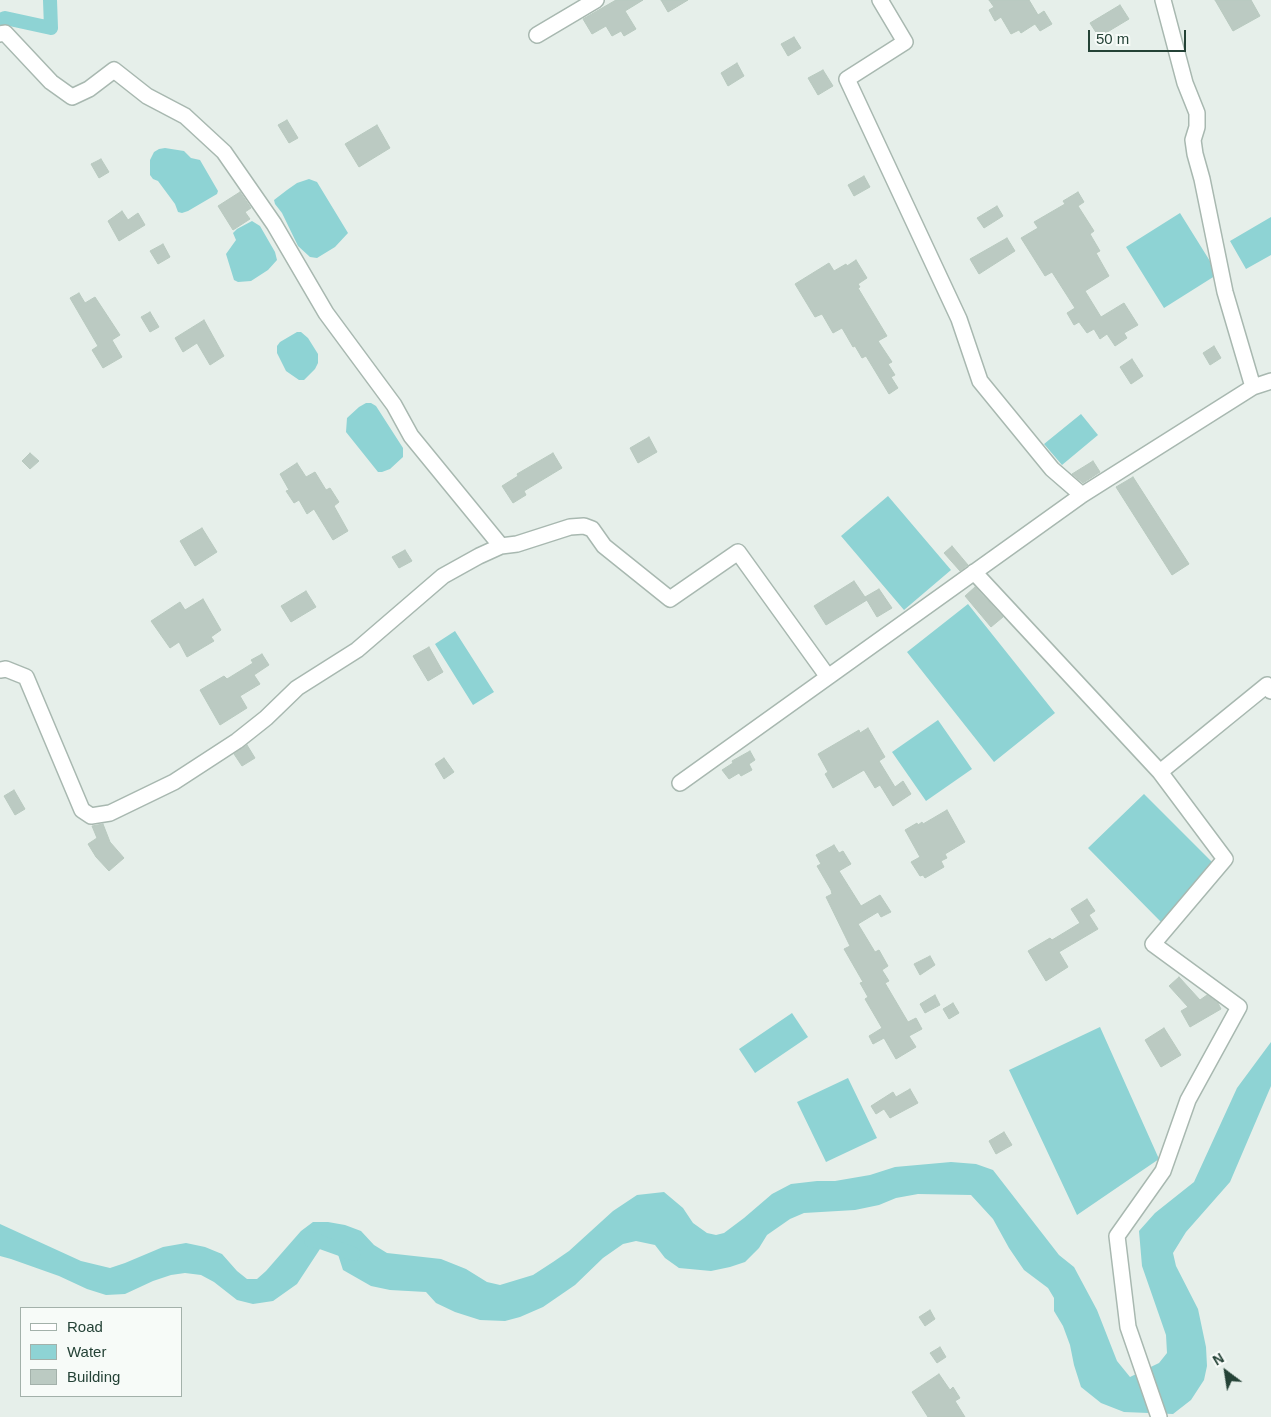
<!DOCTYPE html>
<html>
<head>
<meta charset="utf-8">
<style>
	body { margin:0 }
	#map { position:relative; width:1271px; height:1417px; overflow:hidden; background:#e6efea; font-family:Helvetica,sans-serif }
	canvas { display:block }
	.legend { position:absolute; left:20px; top:1307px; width:162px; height:90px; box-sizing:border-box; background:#f7fbf8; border:1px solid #a3b1aa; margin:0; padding:6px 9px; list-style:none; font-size:15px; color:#244236 }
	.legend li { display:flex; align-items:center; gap:10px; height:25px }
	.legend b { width:25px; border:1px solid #a3b1aa }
	.north { position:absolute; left:1201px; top:1347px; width:50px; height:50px; -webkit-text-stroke:4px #f7fbf8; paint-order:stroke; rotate:329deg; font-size:14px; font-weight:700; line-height:20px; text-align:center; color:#244236 }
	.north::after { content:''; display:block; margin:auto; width:18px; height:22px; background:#244236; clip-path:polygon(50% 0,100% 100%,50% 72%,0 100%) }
	.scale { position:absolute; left:1088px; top:30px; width:98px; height:22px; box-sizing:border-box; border:2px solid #244236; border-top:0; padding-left:6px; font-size:15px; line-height:18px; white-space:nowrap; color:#244236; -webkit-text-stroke:4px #f7fbf8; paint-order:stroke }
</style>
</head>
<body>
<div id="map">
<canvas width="1271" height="1417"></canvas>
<ul class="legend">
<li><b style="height:6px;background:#fff"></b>Road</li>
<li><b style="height:14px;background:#8ed3d4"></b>Water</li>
<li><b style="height:14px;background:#bbcac2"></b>Building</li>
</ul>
<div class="north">N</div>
<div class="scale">50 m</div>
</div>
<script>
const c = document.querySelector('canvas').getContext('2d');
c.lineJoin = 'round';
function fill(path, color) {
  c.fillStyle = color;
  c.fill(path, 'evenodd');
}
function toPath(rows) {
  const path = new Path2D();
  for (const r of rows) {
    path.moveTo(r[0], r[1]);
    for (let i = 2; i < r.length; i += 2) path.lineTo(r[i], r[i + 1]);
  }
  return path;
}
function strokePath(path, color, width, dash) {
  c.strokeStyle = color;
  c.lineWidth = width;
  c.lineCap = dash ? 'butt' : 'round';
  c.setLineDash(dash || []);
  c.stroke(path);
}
const water = toPath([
	[165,148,184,151,191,158,200,160,218,191,217,194,188,211,182,213,178,212,175,204,158,181,153,179,150,175,150,160,154,152,159,149],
	[309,179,317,182,348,233,335,247,317,258,310,257,298,246,282,213,275,204,274,200,287,190,297,183],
	[1180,213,1218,274,1164,308,1126,247],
	[1271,217,1271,255,1246,269,1230,241],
	[252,221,260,226,275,252,277,260,268,270,251,281,238,282,234,280,226,254,236,240,233,233,237,229],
	[297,332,301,332,308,338,318,354,318,363,315,369,304,380,299,380,286,371,277,353,277,346,280,342],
	[366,403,371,403,376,406,403,448,403,457,390,469,382,472,378,472,346,432,347,418,359,407],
	[1081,414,1098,435,1062,465,1044,444],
	[888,496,951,570,904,610,841,536],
	[968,604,1055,713,994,762,907,652],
	[455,631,494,692,473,705,435,644],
	[938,720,972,769,926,801,892,752],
	[1144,794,1217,867,1161,922,1088,848],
	[792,1013,808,1037,755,1073,739,1049],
	[1100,1027,1159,1159,1077,1215,1009,1070],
	[1271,1042,1271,1086,1230,1182,1186,1232,1173,1253,1176,1266,1198,1309,1206,1347,1207,1366,1204,1380,1191,1400,1173,1414,1124,1412,1101,1403,1081,1387,1074,1365,1070,1345,1063,1326,1054,1311,1054,1298,1048,1288,1024,1270,1009,1248,993,1219,971,1195,918,1194,896,1198,879,1205,855,1210,804,1213,790,1219,767,1235,759,1248,745,1262,730,1267,711,1271,679,1268,665,1258,655,1245,636,1241,623,1244,603,1258,575,1285,543,1307,520,1317,505,1321,480,1320,455,1312,436,1303,426,1292,390,1290,371,1286,343,1270,334,1242,320,1249,297,1284,273,1301,253,1304,237,1300,214,1282,201,1275,185,1273,171,1275,153,1281,125,1294,106,1295,87,1289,59,1276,11,1259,0,1256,0,1224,81,1261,110,1268,125,1263,163,1247,186,1243,205,1247,222,1254,237,1271,247,1279,257,1279,266,1271,301,1231,313,1222,328,1222,345,1225,361,1231,374,1245,387,1253,441,1259,466,1269,487,1282,500,1285,533,1275,553,1262,569,1251,613,1211,637,1195,664,1192,683,1208,693,1223,707,1233,716,1235,724,1233,744,1218,772,1194,791,1184,817,1181,835,1181,870,1175,895,1167,951,1162,976,1164,993,1170,1059,1255,1074,1267,1097,1310,1117,1361,1130,1377,1159,1363,1167,1353,1166,1335,1142,1266,1139,1231,1155,1213,1194,1182,1237,1088],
	[848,1078,877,1138,826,1162,797,1102]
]);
const canal = toPath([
	[0,20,5,18,51,28,50,0],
	[311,1241,312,1239,354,1254]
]);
const building = toPath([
	[616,0,643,0,625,11,636,29,624,36,621,31,612,36,606,26,592,34,583,19,616,0],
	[661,0,688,0,668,12,661,0],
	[989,0,1029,0,1038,15,1044,11,1052,24,1040,31,1035,24,1021,33,1019,30,1011,34,1001,17,995,21,989,10,994,7,989,0],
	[1215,0,1251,0,1260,16,1233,31,1215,0],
	[1120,5,1129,19,1099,37,1090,23,1120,5],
	[794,37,801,48,788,56,781,44,794,37],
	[737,63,744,76,728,86,721,73,737,63],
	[823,70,833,86,818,95,808,78,823,70],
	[287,120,298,138,289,143,278,125,287,120],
	[377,125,390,148,359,167,345,144,377,125],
	[101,159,109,172,99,178,91,164,101,159],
	[864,176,870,187,854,196,848,185,864,176],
	[240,192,251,208,245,212,250,219,233,230,218,206,240,192],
	[1078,192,1084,202,1078,206,1094,231,1090,234,1100,251,1096,253,1109,276,1085,291,1101,317,1124,303,1138,325,1124,333,1127,338,1115,346,1107,334,1100,339,1094,329,1087,333,1079,322,1074,325,1067,313,1075,308,1052,272,1045,276,1021,238,1038,228,1034,222,1065,204,1063,201,1078,192],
	[997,206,1003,216,984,228,977,218,997,206],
	[122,211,128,220,138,213,145,225,119,241,108,221,122,211],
	[1007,238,1015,251,979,274,970,259,1007,238],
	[163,244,170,257,158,264,150,251,163,244],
	[856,260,867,278,858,284,860,287,858,288,887,336,878,341,892,362,888,364,895,375,891,377,898,388,889,394,866,356,862,358,855,346,853,347,842,328,833,333,822,314,815,317,795,284,829,263,834,271,846,264,847,266,856,260],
	[79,293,85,303,95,297,120,335,112,340,122,357,103,368,92,350,98,346,70,298,79,293],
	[150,312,159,327,150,332,141,317,150,312],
	[204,320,224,356,210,365,197,343,183,352,175,338,204,320],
	[1214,346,1221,358,1210,365,1203,353,1214,346],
	[1132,359,1143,376,1131,384,1120,367,1132,359],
	[649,437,657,452,638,463,630,448,649,437],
	[30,453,39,461,30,469,22,461,30,453],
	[553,453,562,468,524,491,526,495,513,503,502,486,518,476,517,474,553,453],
	[1093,461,1100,472,1083,483,1072,474,1093,461],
	[297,463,306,477,315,472,326,490,330,488,339,502,334,506,348,531,333,540,314,509,307,514,299,500,294,503,286,491,289,490,280,474,297,463],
	[1133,477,1189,564,1172,575,1116,487,1133,477],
	[202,528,217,552,195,566,180,541,202,528],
	[952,546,968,565,960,571,944,553,952,546],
	[405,550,412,561,399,568,392,557,405,550],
	[854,581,867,600,826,625,814,606,854,581],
	[975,587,1003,617,991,627,965,596,975,587],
	[879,589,892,608,877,617,865,597,879,589],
	[306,591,316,607,291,622,281,606,306,591],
	[203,599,221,630,211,637,214,641,187,657,179,642,170,648,151,621,180,602,185,610,203,599],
	[429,647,443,672,428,681,413,656,429,647],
	[262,654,269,665,254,675,260,684,240,696,247,708,220,725,200,690,224,676,227,679,253,663,251,660,262,654],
	[868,728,885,757,879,761,895,787,903,781,911,794,893,806,880,785,875,788,864,770,833,788,825,774,828,772,818,754,859,730,860,733,868,728],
	[247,745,255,758,242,766,234,754,247,745],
	[750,751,755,760,749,764,752,770,741,776,739,773,729,779,722,770,733,763,732,761,750,751],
	[444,758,454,772,444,779,435,764,444,758],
	[14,790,25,809,15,815,4,796,14,790],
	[947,810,965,842,945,854,947,858,941,861,944,867,925,878,923,875,920,876,911,862,920,857,905,830,917,823,918,825,922,822,923,824,947,810],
	[103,824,110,842,124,858,109,871,96,857,88,844,97,838,92,826,103,824],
	[834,845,839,853,843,851,851,864,839,871,861,906,880,895,891,912,881,917,878,912,858,924,875,952,879,950,888,966,882,970,889,981,885,983,908,1022,916,1018,922,1029,909,1036,916,1047,896,1059,884,1038,873,1044,869,1036,882,1028,865,999,868,997,860,983,863,982,844,949,850,946,826,897,832,894,831,890,817,866,821,864,816,855,834,845],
	[1087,899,1095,911,1089,915,1098,929,1059,952,1068,967,1046,981,1028,951,1050,938,1052,940,1080,923,1071,909,1087,899],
	[930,956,935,965,920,975,914,964,930,956],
	[1179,977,1200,1000,1207,995,1218,1003,1221,1009,1190,1027,1181,1011,1188,1007,1169,986,1179,977],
	[935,995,940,1005,925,1013,920,1004,935,995],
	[953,1003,959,1013,949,1019,943,1009,953,1003],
	[1164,1028,1181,1055,1161,1067,1145,1040,1164,1028],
	[910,1089,918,1103,890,1118,884,1109,876,1114,871,1106,893,1092,896,1097,910,1089],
	[1004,1132,1012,1145,996,1154,989,1141,1004,1132],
	[930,1310,935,1319,925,1326,919,1317,930,1310],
	[940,1347,946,1357,937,1363,930,1353,940,1347],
	[939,1374,950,1390,953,1387,960,1398,955,1401,965,1417,928,1417,912,1392,939,1374]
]);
const minor = toPath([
	[880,0,905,42,847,79,959,319,980,381,1052,469,1082,495],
	[1163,0,1185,83,1197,113,1197,127,1193,140,1195,154,1202,179,1225,292,1253,387],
	[0,34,5,33,51,82,72,97,89,89,114,70,147,96,185,116,224,152,274,224,326,313,394,405,411,436,501,546,517,544,570,527,584,526,592,529,604,546,670,599,738,552,828,677],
	[537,35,596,0],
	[974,572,1160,772,1225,859,1153,944,1239,1007,1188,1100,1163,1171,1117,1236,1128,1327,1159,1417],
	[0,670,6,669,26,677,82,810,91,816,110,813,174,782,237,741,266,718,297,688,357,650,443,576,479,556,501,546],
	[1160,772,1267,685,1271,691],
	[680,783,1082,495,1253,387,1271,381]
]);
fill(water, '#8ed3d4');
strokePath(canal, '#8ed3d4', 14);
fill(building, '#bbcac2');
strokePath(building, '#b8c9bf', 1);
strokePath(minor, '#a8b8b0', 18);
strokePath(minor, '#fff', 15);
</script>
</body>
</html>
